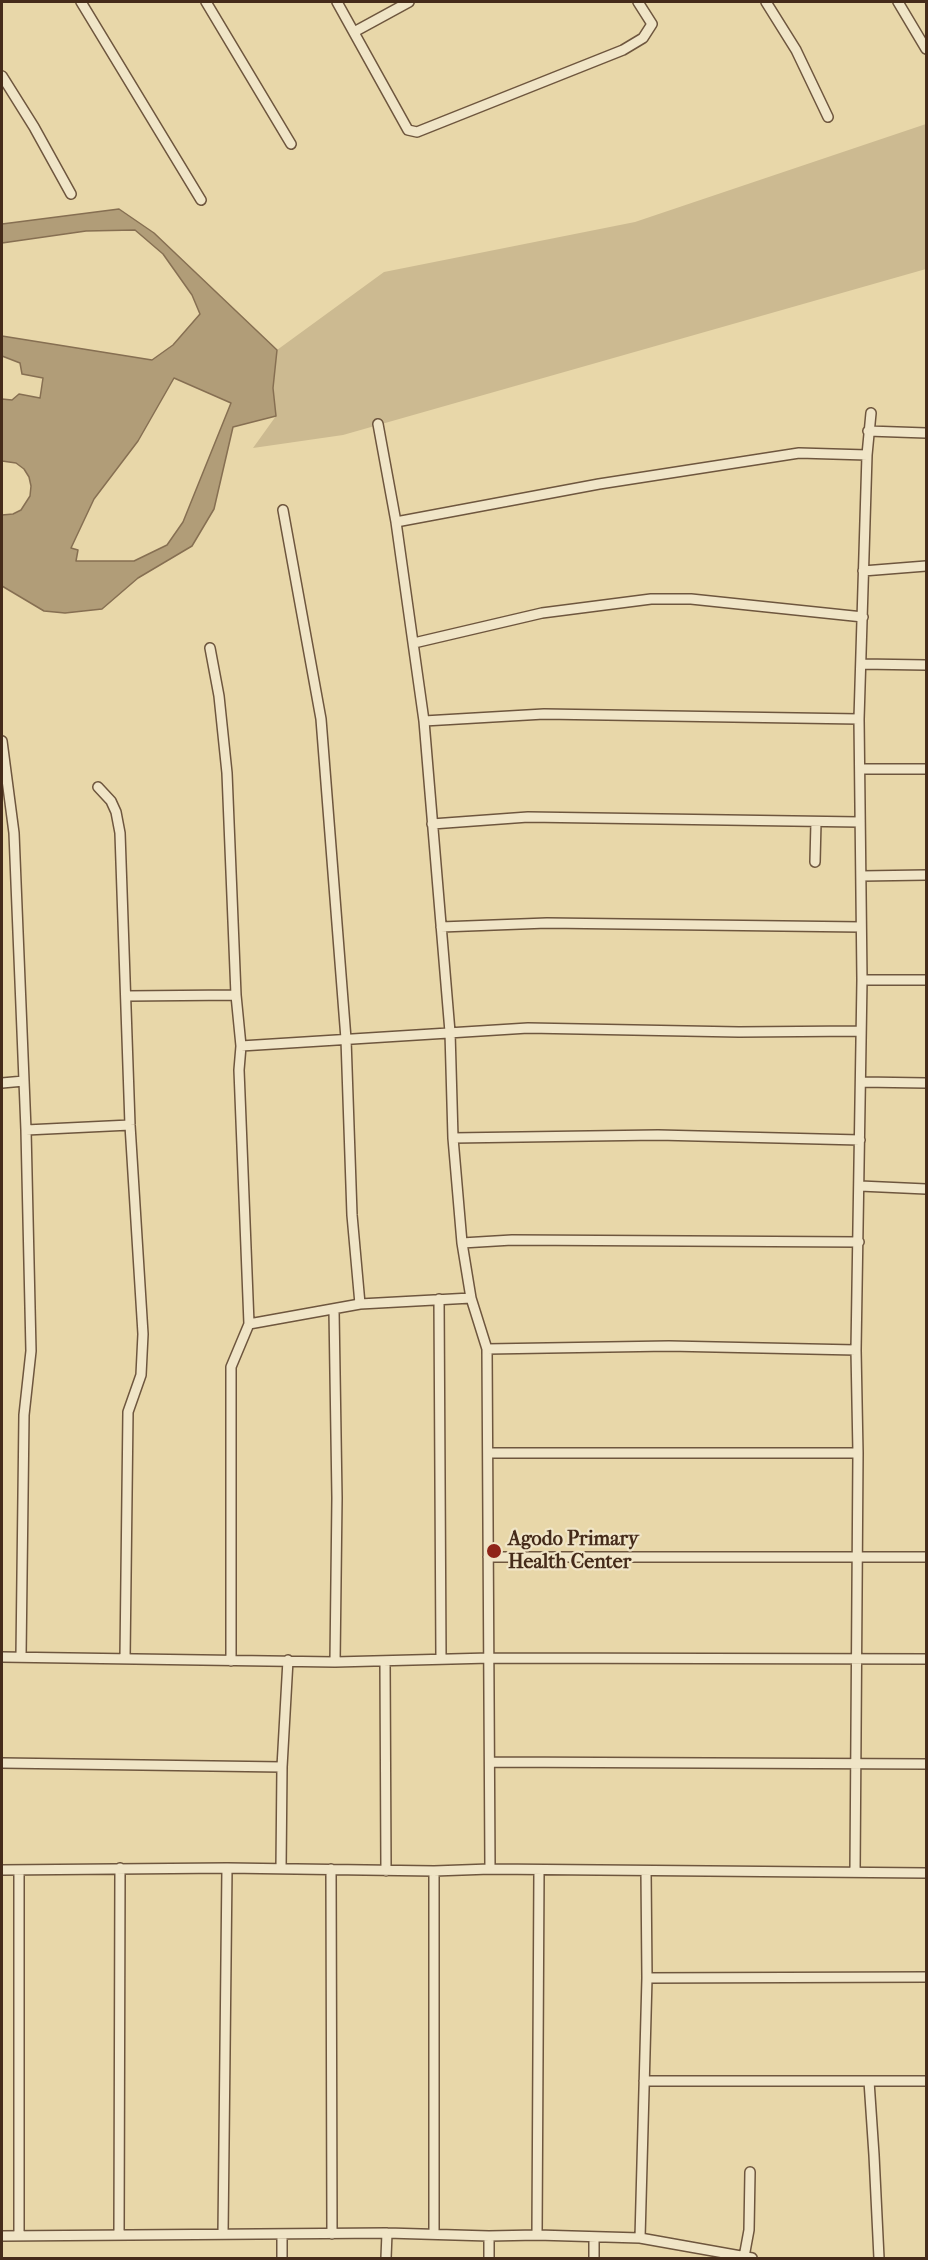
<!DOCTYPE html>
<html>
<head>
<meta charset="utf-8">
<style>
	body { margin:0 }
	#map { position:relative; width:928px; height:2260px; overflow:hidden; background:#e8d7a9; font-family:"IM FELL French Canon",serif }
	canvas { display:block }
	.frame { position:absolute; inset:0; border:3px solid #452b1a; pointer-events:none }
</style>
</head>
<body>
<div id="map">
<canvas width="928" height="2260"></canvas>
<div class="frame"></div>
</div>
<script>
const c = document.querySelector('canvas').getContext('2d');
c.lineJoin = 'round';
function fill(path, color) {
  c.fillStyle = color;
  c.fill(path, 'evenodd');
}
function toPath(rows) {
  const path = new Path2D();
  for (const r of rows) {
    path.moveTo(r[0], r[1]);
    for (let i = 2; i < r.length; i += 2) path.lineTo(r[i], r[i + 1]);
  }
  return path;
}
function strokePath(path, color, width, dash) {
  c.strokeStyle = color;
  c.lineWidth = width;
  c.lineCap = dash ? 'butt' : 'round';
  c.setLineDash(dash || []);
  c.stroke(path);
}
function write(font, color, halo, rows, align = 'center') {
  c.font = font + ' "IM FELL French Canon",serif';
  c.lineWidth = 4.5;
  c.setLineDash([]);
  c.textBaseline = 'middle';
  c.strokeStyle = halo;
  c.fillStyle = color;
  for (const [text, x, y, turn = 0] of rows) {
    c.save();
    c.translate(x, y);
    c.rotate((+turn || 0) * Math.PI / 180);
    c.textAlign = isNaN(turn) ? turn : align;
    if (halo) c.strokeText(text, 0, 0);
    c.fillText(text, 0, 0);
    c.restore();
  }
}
const green = toPath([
	[926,124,926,269,343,435,253,448,276,416,273,388,277,350,384,272,635,222]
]);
const water = toPath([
	[119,209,154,233,277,350,273,388,276,416,233,427,214,509,192,546,138,578,102,609,65,613,44,611,2,586,2,515,13,514,21,510,30,496,31,486,29,477,24,469,16,463,2,461,2,399,12,400,19,394,40,398,43,378,22,374,20,363,2,356,2,336,152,360,173,345,200,314,192,295,163,254,135,230,86,231,2,243,2,224,119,209],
	[174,378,231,403,183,522,167,545,134,561,76,561,78,550,71,548,94,499,138,441,174,378]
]);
const street = toPath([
	[81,2,201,200],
	[206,2,291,144],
	[337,2,408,130,417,132,623,50,643,38,652,24,638,2],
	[766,2,796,50,828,117],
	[898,2,926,49],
	[354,32,409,2],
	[2,76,34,127,71,194],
	[378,424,396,522,424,721,450,1032,453,1138,462,1243,471,1298,487,1349,490,1869],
	[868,431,926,433],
	[283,510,321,719,346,1039,352,1215,360,1304],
	[396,522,599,484,799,453,867,455],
	[863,571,926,566],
	[414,643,542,613,651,599,691,599,863,617],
	[210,648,219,696,227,773,236,995,241,1046,239,1070,249,1324,231,1367,231,1661],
	[861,664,926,665],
	[424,721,544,714,859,719],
	[2,741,14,833,26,1130,31,1351,24,1415,21,1656],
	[860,769,926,769],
	[98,787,111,801,116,812,120,833,130,1125,143,1334,141,1375,128,1412,125,1658],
	[432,824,528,817,859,822],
	[815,862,816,822],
	[862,876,926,875],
	[441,927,547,923,861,927],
	[862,980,926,980],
	[127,996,236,995],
	[241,1046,528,1028,739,1032,860,1031],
	[862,1082,926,1083],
	[2,1083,24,1081],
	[26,1130,130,1125],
	[453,1138,658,1135,860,1140],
	[860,1186,926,1189],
	[462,1243,512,1240,859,1242],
	[439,1299,441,1659],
	[334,1310,337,1498,335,1662],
	[249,1324,360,1304,471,1298],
	[487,1349,669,1346,856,1350],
	[489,1453,858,1453],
	[488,1557,926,1557],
	[2,1657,335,1662,490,1658,926,1659],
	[385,1661,386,1871],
	[490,1762,926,1764],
	[2,1763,282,1767],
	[281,1869,282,1767,288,1660],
	[331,1869,332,2234],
	[2,1870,227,1868,434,1871,490,1869,926,1873],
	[855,1872,858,1453,856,1350,862,980,859,719,867,455,871,413],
	[647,1978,926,1977],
	[644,2081,926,2081],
	[869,2081,874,2155,879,2258],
	[434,2233,434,1871],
	[223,2234,227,1868],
	[282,2234,282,2258],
	[19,2235,19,1870],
	[119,2235,120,1868],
	[537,2235,539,1870],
	[2,2236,387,2233,489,2236,537,2235,640,2238,752,2258],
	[489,2236,489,2258],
	[640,2238,647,1978,646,1871],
	[744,2257,749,2230,750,2172],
	[386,2258,387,2233],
	[594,2258,594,2237]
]);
const markers = [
	[494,1551,8,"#8f2418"]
];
const poiNames = [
	["Agodo Primary",508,1540],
	["Health Center",508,1563]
];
fill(green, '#ccba91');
fill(water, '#b19d78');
strokePath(water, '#866f52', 1.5);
strokePath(street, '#6e563e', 12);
strokePath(street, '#f0e5c7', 9);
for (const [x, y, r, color] of markers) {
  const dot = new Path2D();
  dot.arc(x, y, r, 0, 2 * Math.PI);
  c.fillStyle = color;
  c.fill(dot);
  strokePath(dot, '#f0e5c7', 2);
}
write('bold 20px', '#452b1a', '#f0e5c7', poiNames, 'left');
</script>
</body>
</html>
